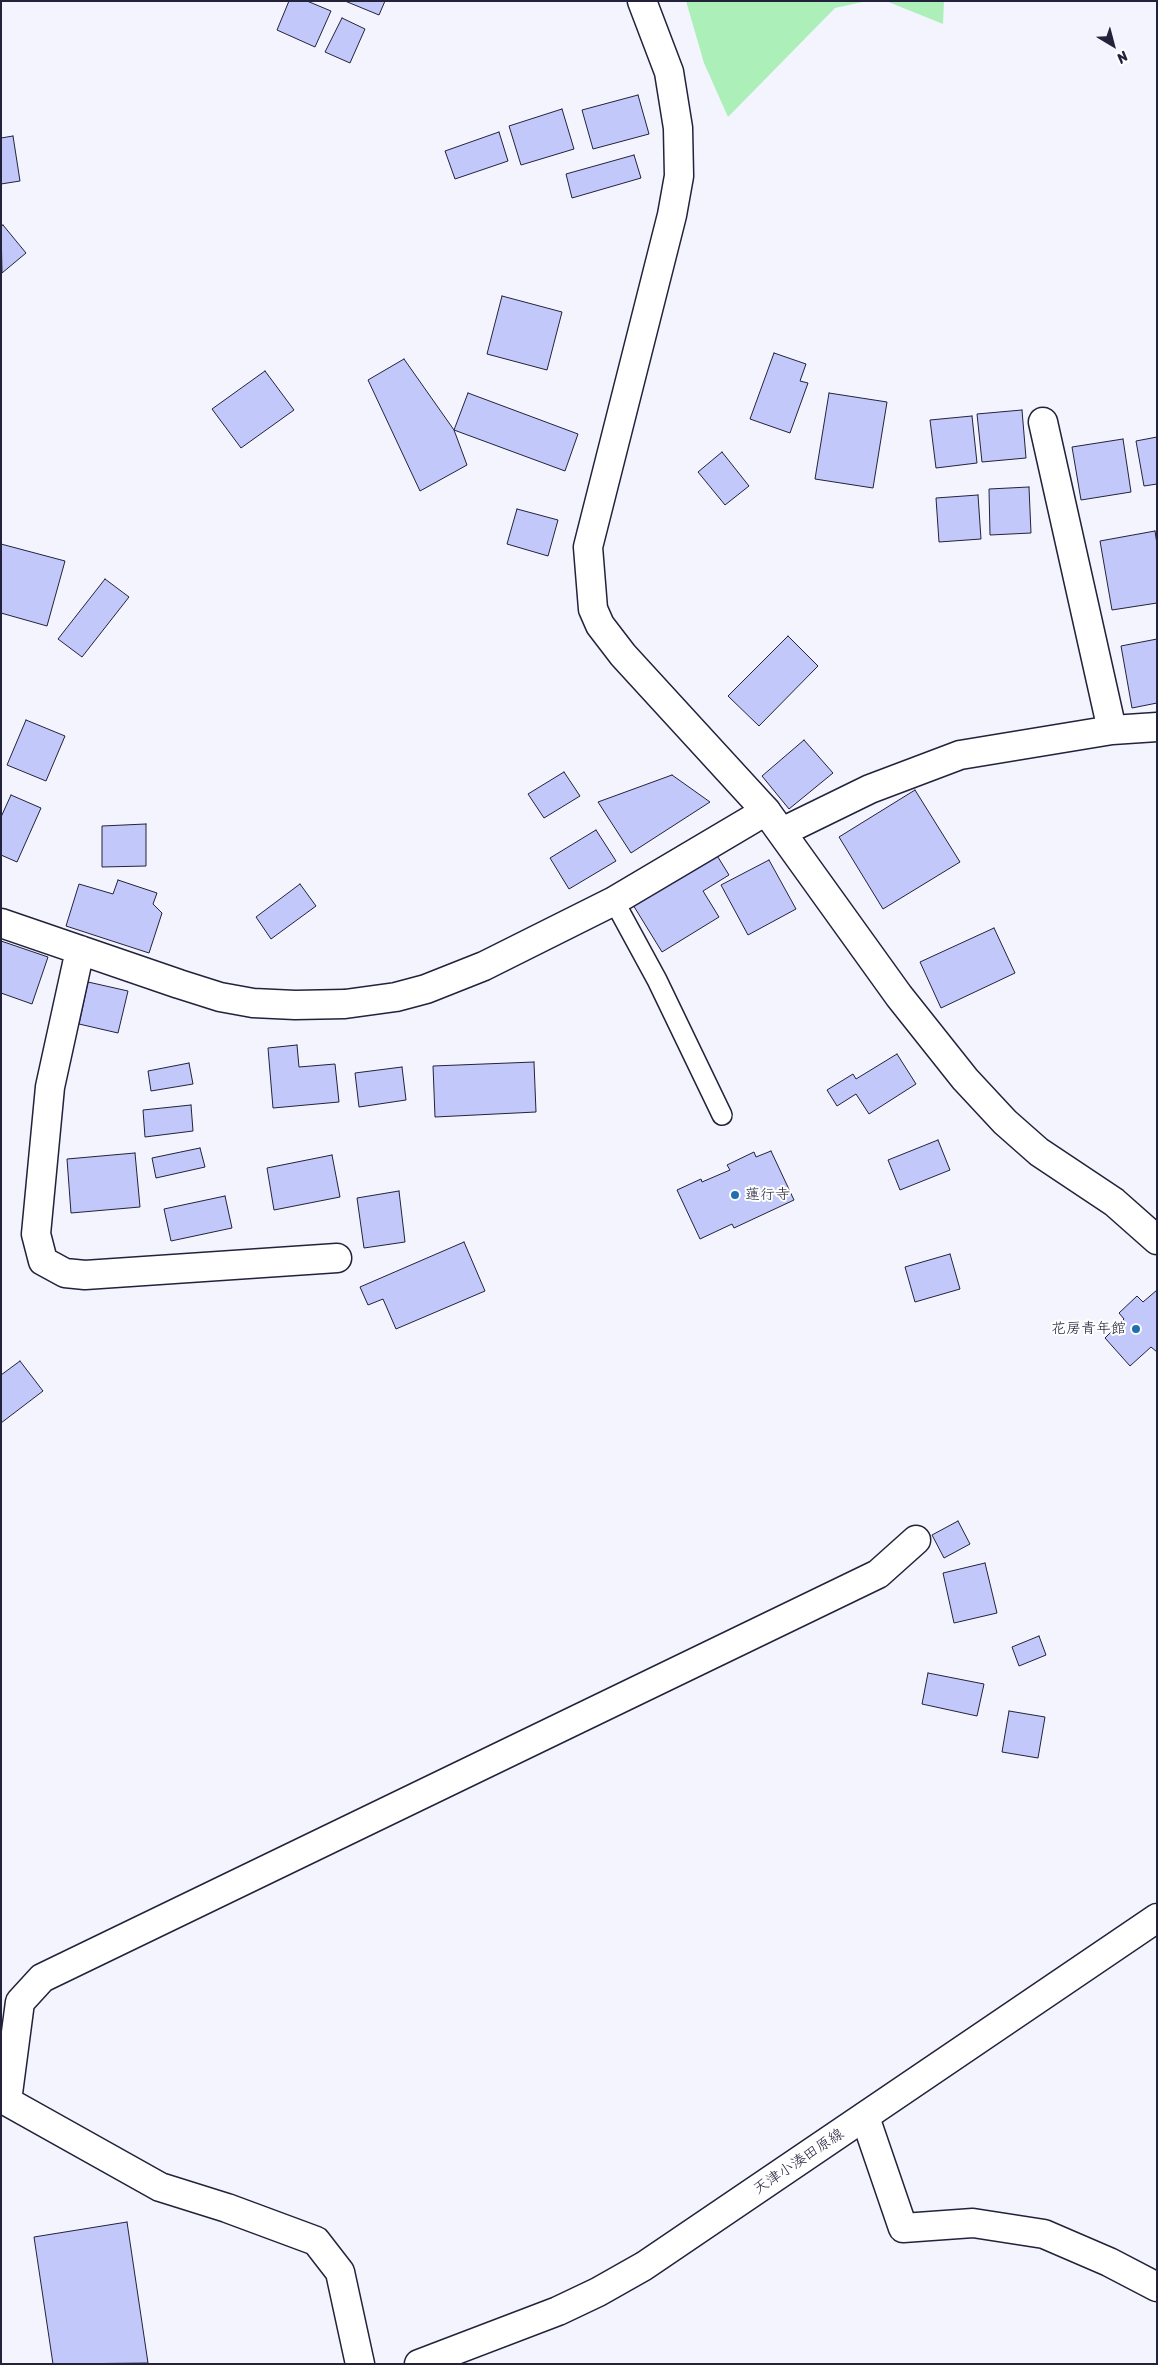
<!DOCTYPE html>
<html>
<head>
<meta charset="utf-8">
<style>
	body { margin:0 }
	#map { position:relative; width:1158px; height:2365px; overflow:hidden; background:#f3f4fe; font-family:Sriracha,sans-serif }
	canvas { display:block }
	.frame { position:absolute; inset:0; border:2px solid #22223b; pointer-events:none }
	.north { position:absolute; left:1088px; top:20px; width:50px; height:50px; -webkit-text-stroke:4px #fff; paint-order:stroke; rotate:143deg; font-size:14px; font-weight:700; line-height:20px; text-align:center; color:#22223b }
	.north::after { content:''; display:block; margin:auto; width:18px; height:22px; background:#22223b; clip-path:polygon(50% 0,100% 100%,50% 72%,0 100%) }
</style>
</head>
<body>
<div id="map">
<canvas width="1158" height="2365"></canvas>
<div class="frame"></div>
<div class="north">N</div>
</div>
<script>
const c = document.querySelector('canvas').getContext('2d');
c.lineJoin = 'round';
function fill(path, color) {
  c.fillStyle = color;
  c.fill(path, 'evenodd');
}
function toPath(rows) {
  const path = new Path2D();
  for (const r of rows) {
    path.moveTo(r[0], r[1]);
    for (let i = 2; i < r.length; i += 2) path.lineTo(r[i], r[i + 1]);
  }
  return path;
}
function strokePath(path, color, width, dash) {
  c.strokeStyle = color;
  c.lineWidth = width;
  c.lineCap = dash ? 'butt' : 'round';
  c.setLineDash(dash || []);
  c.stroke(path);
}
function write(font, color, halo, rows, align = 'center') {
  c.font = font + ' Sriracha,"Klee One",sans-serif';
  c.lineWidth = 4;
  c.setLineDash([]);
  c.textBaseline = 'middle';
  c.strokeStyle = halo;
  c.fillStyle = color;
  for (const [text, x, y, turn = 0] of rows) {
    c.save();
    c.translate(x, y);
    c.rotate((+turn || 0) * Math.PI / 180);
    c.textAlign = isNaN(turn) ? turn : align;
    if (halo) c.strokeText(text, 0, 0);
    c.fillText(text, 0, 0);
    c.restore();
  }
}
const green = toPath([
	[686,1,867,1,835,8,728,117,704,63],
	[886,1,944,1,943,24]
]);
const building = toPath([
	[289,1,307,1,331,11,315,47,277,30,289,1],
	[345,1,385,1,379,15,345,1],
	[342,18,365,29,350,63,325,52,342,18],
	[638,95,649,134,593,149,582,110,638,95],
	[562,109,574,149,521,165,509,126,562,109],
	[499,132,508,161,455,179,445,151,499,132],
	[13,136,20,181,1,184,1,138,13,136],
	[634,155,641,178,572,198,566,174,634,155],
	[3,225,26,253,2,273,1,226,3,225],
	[502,296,562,312,547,370,487,354,502,296],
	[774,353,806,364,800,381,808,383,790,433,750,419,774,353],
	[404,359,454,430,467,465,420,491,368,380,404,359],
	[265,371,294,410,241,448,212,409,265,371],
	[468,393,578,434,565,471,454,430,468,393],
	[829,393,887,402,873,488,815,479,829,393],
	[1022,410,1026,458,982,462,977,414,1022,410],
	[972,416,977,463,936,468,930,420,972,416],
	[1157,437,1157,484,1144,486,1136,441,1157,437],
	[1123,439,1131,492,1081,500,1072,447,1123,439],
	[722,452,749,486,725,505,698,472,722,452],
	[1029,487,1031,533,990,535,989,489,1029,487],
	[978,495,981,539,939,542,936,498,978,495],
	[517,509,558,520,548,556,507,544,517,509],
	[1155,531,1157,544,1157,603,1112,610,1100,541,1155,531],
	[1,544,65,561,47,626,1,613,1,544],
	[105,579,129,597,82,657,58,639,105,579],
	[788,636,818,666,759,726,728,696,788,636],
	[1157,639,1157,703,1132,708,1121,646,1157,639],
	[26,720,65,736,46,781,7,765,26,720],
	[804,740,833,773,789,809,762,776,804,740],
	[564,772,580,796,544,818,528,794,564,772],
	[672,775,710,802,631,853,598,802,672,775],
	[915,790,960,862,883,909,839,837,915,790],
	[11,795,41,808,17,862,1,855,1,817,11,795],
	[146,824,146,866,102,867,102,826,146,824],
	[596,830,616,861,569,889,550,858,596,830],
	[713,849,729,875,703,891,719,917,662,952,630,900,713,849],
	[769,860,796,909,748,935,721,885,769,860],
	[118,880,157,893,153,904,162,913,149,953,66,926,79,884,113,894,118,880],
	[300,884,316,906,271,939,256,917,300,884],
	[994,928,1015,973,941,1008,920,962,994,928],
	[1,941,48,957,32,1004,1,993,1,941],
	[88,982,128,991,118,1033,79,1024,88,982],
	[297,1045,299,1067,335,1064,339,1102,273,1108,268,1048,297,1045],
	[897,1054,916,1084,869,1114,856,1094,837,1106,827,1090,853,1074,856,1079,897,1054],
	[534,1062,536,1112,435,1117,433,1066,534,1062],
	[189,1063,193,1084,151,1091,148,1071,189,1063],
	[402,1067,406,1100,359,1107,355,1073,402,1067],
	[191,1105,193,1131,145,1137,143,1110,191,1105],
	[938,1140,950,1170,900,1190,888,1160,938,1140],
	[200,1148,205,1167,156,1178,152,1158,200,1148],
	[771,1151,794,1200,734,1228,732,1224,700,1239,677,1190,701,1179,702,1182,730,1170,727,1165,754,1152,756,1157,771,1151],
	[135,1153,140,1207,71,1213,67,1159,135,1153],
	[332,1155,340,1197,274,1210,267,1168,332,1155],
	[399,1191,405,1242,364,1248,357,1198,399,1191],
	[225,1196,232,1228,171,1241,164,1209,225,1196],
	[464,1242,485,1291,396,1329,383,1299,368,1305,360,1287,464,1242],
	[950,1254,960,1289,915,1302,905,1267,950,1254],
	[1157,1290,1157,1352,1151,1347,1130,1366,1105,1338,1124,1319,1119,1313,1137,1296,1143,1302,1157,1290],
	[20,1361,43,1391,1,1423,1,1375,20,1361],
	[958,1521,970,1544,944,1558,932,1535,958,1521],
	[985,1563,997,1613,954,1623,943,1573,985,1563],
	[1039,1636,1046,1655,1019,1666,1012,1647,1039,1636],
	[928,1673,984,1684,977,1716,922,1704,928,1673],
	[1009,1711,1045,1717,1038,1758,1002,1752,1009,1711],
	[127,2222,148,2363,53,2364,34,2237,127,2222]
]);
const lane = toPath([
	[614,901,657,980,722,1115]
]);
const street = toPath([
	[1043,422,1112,730],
	[782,832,870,789,960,755,1112,730,1157,727],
	[1,923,179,984,220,997,253,1003,295,1005,345,1004,396,997,426,989,484,966,614,901,766,811],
	[80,950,50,1087,36,1234,43,1261,65,1273,85,1275,337,1258],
	[1,2098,160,2187,227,2208,316,2241,340,2272,360,2364],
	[7,2101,20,2002,42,1978,878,1574,916,1540],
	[865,2117,903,2228,973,2223,1044,2234,1109,2262,1157,2287]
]);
const secondary = toPath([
	[642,1,669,72,678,128,679,176,672,215,588,547,593,609,600,625,623,655,766,811,899,996,965,1079,1005,1122,1039,1152,1114,1202,1157,1240],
	[419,2364,558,2311,598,2292,644,2266,1157,1918]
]);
const markers = [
	[735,1195,5,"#1f6fb2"],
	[1136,1329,5,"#1f6fb2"]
];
const poiNames = [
	["蓮行寺",745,1195],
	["花房青年館",1126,1329,"right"]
];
const streetNames = [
	["天津小湊田原線",799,2162,-34]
];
fill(green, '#acefb9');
fill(building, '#c3c8fa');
strokePath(building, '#22223b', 1);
strokePath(lane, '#22223b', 22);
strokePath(street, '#22223b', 31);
strokePath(secondary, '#22223b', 31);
strokePath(lane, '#fff', 19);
strokePath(street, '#fff', 28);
strokePath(secondary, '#fff', 28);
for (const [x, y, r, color] of markers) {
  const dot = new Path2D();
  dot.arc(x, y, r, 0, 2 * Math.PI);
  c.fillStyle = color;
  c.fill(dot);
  strokePath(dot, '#fff', 2);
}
write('15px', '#22223b', '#fff', poiNames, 'left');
write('15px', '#22223b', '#fff', streetNames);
</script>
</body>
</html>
